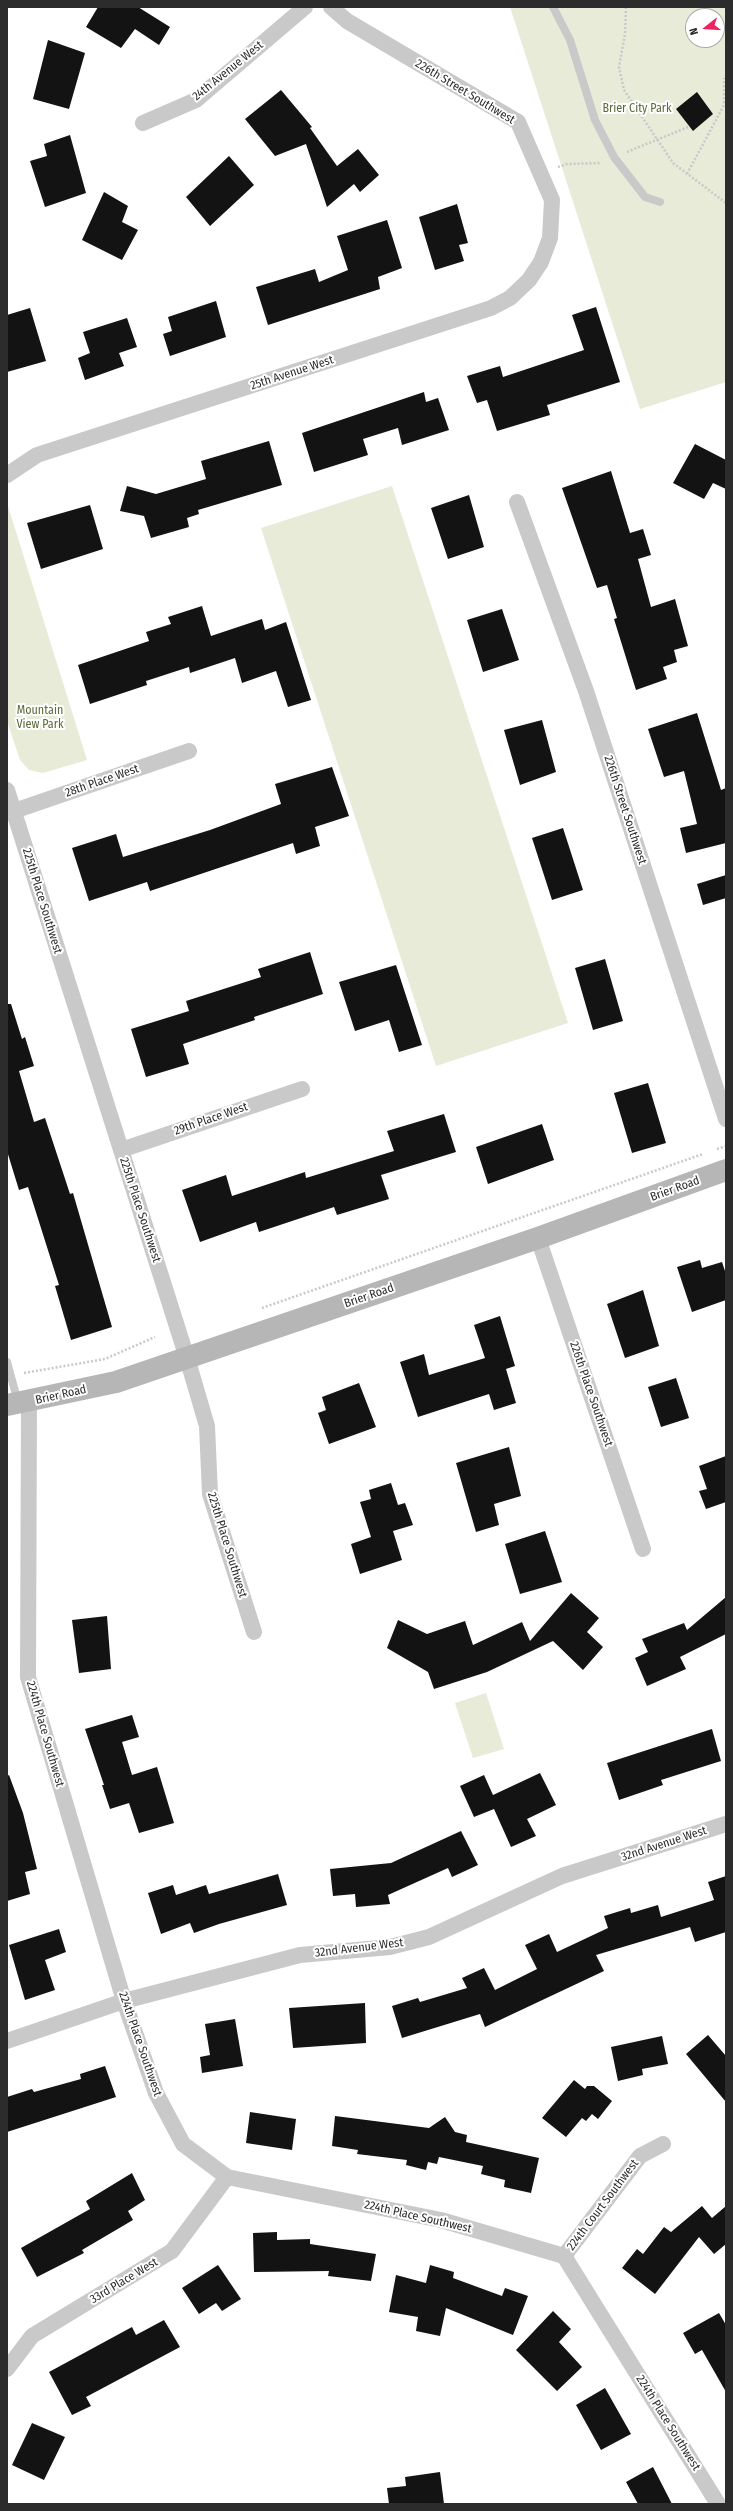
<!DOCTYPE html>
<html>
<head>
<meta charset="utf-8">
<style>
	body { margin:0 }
	#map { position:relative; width:733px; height:2511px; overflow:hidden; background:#fff; font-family:"Fira Sans Condensed",sans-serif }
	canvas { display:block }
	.frame { position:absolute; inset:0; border:8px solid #2c2c2c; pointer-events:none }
	.north { position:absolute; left:685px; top:8px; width:40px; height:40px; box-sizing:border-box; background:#fff; border:1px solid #ababab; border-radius:50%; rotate:253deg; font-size:11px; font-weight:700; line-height:16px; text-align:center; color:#2c2c2c }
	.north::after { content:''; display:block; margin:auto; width:14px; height:18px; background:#ee2362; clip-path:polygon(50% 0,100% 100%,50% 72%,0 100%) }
</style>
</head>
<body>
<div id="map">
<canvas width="733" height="2511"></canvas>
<div class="frame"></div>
<div class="north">N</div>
</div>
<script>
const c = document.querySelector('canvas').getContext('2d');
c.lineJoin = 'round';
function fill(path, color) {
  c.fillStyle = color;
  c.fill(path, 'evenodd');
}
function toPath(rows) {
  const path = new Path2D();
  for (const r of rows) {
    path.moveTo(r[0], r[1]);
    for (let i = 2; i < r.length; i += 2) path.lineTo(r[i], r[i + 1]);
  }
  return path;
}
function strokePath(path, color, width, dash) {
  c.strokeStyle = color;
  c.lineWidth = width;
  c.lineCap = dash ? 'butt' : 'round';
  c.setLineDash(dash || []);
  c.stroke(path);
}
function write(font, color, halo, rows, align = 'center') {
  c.font = font + ' "Fira Sans Condensed",sans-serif';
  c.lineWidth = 4;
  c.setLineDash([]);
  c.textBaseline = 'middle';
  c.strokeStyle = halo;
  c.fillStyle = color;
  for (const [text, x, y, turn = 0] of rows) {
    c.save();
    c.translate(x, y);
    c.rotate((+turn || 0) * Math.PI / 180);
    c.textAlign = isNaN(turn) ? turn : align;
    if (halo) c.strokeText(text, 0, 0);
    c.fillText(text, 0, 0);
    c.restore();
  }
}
const green = toPath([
	[510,7,726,7,726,382,640,409],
	[693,16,717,16,717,40,693,40],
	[392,486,568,1023,436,1066,261,528],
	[8,506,87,760,43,773,29,770,20,760,7,721],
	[486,1693,504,1749,473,1758,455,1703]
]);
const building = toPath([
	[98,7,138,7,170,27,159,45,135,29,121,48,86,27],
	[48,40,85,53,69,109,33,99],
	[281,90,312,127,310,128,337,166,358,149,379,175,360,192,354,184,327,207,306,144,275,156,245,119],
	[697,92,713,114,693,131,676,109],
	[70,135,86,193,45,207,30,161,47,156,44,144],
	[229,156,254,185,210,226,186,197],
	[104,192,128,206,122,222,138,230,122,260,82,240],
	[457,204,468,243,459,245,464,261,435,270,419,217],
	[387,220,402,268,378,277,380,289,268,325,256,287,315,269,319,282,348,270,337,236],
	[216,301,226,337,170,356,163,334,172,331,168,317],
	[596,307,620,382,547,405,550,415,497,431,487,400,477,403,467,376,500,366,503,377,584,350,572,315],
	[30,308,46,361,7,372,7,315],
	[127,318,137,347,119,353,124,366,85,380,78,358,90,353,83,332],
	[424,392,426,402,438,398,449,430,402,445,398,428,363,439,368,455,314,472,302,433],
	[269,441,282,485,198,510,199,514,187,518,189,527,151,538,144,516,120,511,127,486,156,494,206,479,201,461],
	[695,444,726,460,726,489,713,483,704,499,673,483],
	[611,471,630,533,643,529,651,555,638,559,651,607,675,599,688,646,674,650,677,662,663,667,667,679,636,690,614,619,617,618,607,585,597,588,562,488],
	[469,495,484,547,448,559,431,508],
	[90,505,103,549,41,569,27,523],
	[202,606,211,636,262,619,265,630,286,622,311,700,288,707,276,671,242,683,235,658,190,673,189,667,146,681,147,685,90,704,78,665,149,641,146,632,171,624,168,617],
	[502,609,519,660,483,672,467,620],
	[697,713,721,790,726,788,726,843,686,853,680,828,697,824,684,771,664,777,648,729],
	[542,720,556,772,520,785,504,730],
	[332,767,349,816,315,827,320,846,296,854,293,843,150,891,147,882,89,901,72,848,116,834,123,857,210,830,281,804,275,784],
	[563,828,583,890,552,900,532,838],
	[726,875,726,898,703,905,697,884],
	[310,952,323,994,254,1017,255,1020,183,1044,189,1064,146,1077,131,1029,189,1011,186,1001,261,977,258,969],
	[605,959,623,1021,593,1030,575,968],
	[396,965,422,1045,399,1052,389,1020,355,1031,339,982],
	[7,1004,11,1004,22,1039,25,1037,34,1066,19,1071,34,1122,45,1118,70,1194,73,1193,112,1327,71,1340,55,1286,59,1285,28,1187,19,1190,7,1151],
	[648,1083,666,1143,632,1153,614,1093],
	[444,1114,456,1152,381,1175,389,1199,337,1215,334,1207,259,1232,256,1222,200,1242,182,1190,226,1175,232,1196,305,1172,306,1178,394,1151,387,1131],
	[542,1124,554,1160,488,1184,476,1147],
	[700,1260,702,1268,722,1262,726,1274,726,1300,692,1312,677,1267],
	[643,1290,659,1346,625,1358,607,1304],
	[500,1316,515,1366,506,1369,516,1403,494,1410,489,1394,418,1417,400,1362,424,1354,429,1375,485,1358,474,1325],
	[676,1378,689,1418,661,1427,648,1387],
	[359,1383,376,1427,329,1444,318,1413,326,1410,322,1397],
	[509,1447,521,1496,494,1504,499,1525,476,1532,456,1463],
	[726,1456,726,1502,706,1509,699,1491,707,1489,699,1466],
	[391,1483,398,1505,405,1503,413,1525,393,1531,402,1560,360,1574,351,1544,371,1537,360,1502,371,1499,369,1490],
	[545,1531,562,1582,520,1594,505,1544],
	[571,1593,599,1618,587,1632,603,1647,583,1670,553,1641,487,1672,434,1689,428,1672,387,1648,398,1620,427,1634,465,1621,473,1645,522,1622,530,1641],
	[726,1597,726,1634,680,1657,686,1669,647,1686,635,1658,648,1652,642,1639,684,1623,687,1630],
	[107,1616,111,1669,79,1673,72,1620],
	[132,1715,139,1737,122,1742,132,1775,157,1767,174,1823,139,1833,129,1803,110,1809,102,1785,104,1785,85,1729],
	[712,1729,721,1761,661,1780,663,1785,619,1800,607,1763],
	[540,1773,556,1805,527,1819,536,1836,511,1847,494,1809,474,1817,460,1786,484,1775,493,1795],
	[9,1775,23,1813,37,1869,25,1872,30,1894,7,1901,7,1776],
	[461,1831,478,1865,452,1877,448,1868,388,1895,390,1904,356,1907,355,1894,333,1896,330,1869,391,1863],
	[278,1874,287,1905,219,1924,194,1933,190,1923,161,1934,148,1893,173,1885,176,1895,206,1885,209,1894],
	[726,1876,726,1932,695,1942,690,1927,596,1955,604,1971,485,2027,480,2014,402,2038,392,2006,418,1998,420,2002,467,1988,462,1978,484,1968,495,1990,537,1969,525,1945,549,1934,557,1952,608,1928,604,1916,630,1908,631,1913,658,1905,661,1917,714,1900,708,1882],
	[59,1929,66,1952,45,1960,55,1990,25,2000,9,1945],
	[365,2003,366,2043,293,2048,289,2008],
	[235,2019,243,2066,202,2073,200,2057,210,2055,205,2024],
	[708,2035,726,2056,726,2102,686,2054],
	[662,2036,668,2064,642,2069,643,2075,618,2081,611,2047],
	[105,2066,116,2097,7,2132,7,2097,32,2089,34,2092,81,2079,80,2074],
	[574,2080,585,2089,587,2086,594,2086,612,2101,598,2119,592,2114,586,2121,582,2118,566,2137,542,2118],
	[250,2112,296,2119,292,2150,246,2143],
	[335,2116,429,2128,445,2117,455,2132,467,2135,466,2142,539,2158,531,2193,504,2187,505,2180,481,2174,483,2166,439,2157,437,2164,428,2162,426,2170,406,2165,407,2160,357,2154,358,2150,332,2146],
	[132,2173,145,2200,128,2211,133,2220,82,2250,84,2253,37,2277,21,2248,90,2209,86,2201],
	[702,2206,712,2218,726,2206,726,2244,714,2254,699,2237,655,2294,622,2268,637,2249,643,2254,664,2227,671,2232],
	[277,2232,277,2240,310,2239,310,2244,376,2254,371,2281,328,2276,329,2271,254,2272,253,2233],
	[218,2265,241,2299,222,2311,216,2303,199,2314,182,2288],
	[430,2265,454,2272,453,2278,502,2296,505,2288,528,2296,513,2335,446,2308,440,2336,416,2331,418,2317,389,2312,396,2275,426,2283],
	[553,2311,571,2329,559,2342,582,2367,557,2391,516,2350],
	[719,2313,726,2325,726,2392,702,2350,695,2354,683,2333],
	[164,2320,180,2347,86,2397,91,2406,72,2415,49,2372,132,2327,136,2335],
	[605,2388,631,2434,601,2450,576,2405],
	[32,2423,65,2437,44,2480,12,2465],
	[653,2467,672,2504,638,2504,626,2482],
	[440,2472,444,2504,389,2504,387,2488,406,2486,405,2477]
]);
const path = toPath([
	[626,7,625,34,619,67,624,90,673,163,726,203],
	[627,152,688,127],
	[558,167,567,164,600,163],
	[687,174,724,105,724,78],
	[717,1149,726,1146],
	[262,1308,703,1154],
	[24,1373,105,1359,155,1337]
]);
const lane = toPath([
	[553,7,570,40,595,120,614,157,645,197,660,202],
	[7,1362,18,1402]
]);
const street = toPath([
	[143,123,196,100,305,7],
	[7,475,37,455,491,308,510,298,529,280,541,262,550,238,552,200,518,122,347,21,331,7],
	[517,502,586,691,726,1119],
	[7,790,187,1358,207,1426,210,1494,254,1632],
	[14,811,189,751],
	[121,1150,302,1089],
	[538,1238,643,1549],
	[29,1402,28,1677,124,2001,156,2093,183,2144,227,2177,441,2220,564,2256,718,2504],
	[7,2041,124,2001,300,1955,390,1947,429,1937,562,1876,726,1824],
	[564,2256,640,2156,663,2144],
	[7,2369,32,2336,172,2251,227,2177]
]);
const secondary = toPath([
	[7,1405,116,1382,538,1238,726,1170]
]);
const streetNames = [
	["24th Avenue West",228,71,-39],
	["226th Street Southwest",465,92,31],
	["25th Avenue West",292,373,-18],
	["28th Place West",102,781,-19],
	["226th Street Southwest",625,810,72],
	["225th Place Southwest",42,901,73],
	["29th Place West",211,1119,-19],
	["Brier Road",675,1189,-20],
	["225th Place Southwest",140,1210,72],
	["Brier Road",369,1296,-19],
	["226th Place Southwest",591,1394,71],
	["Brier Road",61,1395,-13],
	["225th Place Southwest",227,1545,73],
	["224th Place Southwest",45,1734,74],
	["32nd Avenue West",664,1844,-18],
	["32nd Avenue West",359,1948,-7],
	["224th Place Southwest",140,2044,71],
	["224th Court Southwest",603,2205,-53],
	["224th Place Southwest",418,2217,13],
	["33rd Place West",124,2281,-31],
	["224th Place Southwest",668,2423,58]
];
const parkNames = [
	["Brier City Park",637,109],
	["Mountain",40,711],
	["View Park",40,725]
];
fill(green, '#e7ebd8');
fill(building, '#131313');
strokePath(path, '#c9c9c9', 2.5, [2, 2]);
strokePath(lane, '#c9c9c9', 8);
strokePath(street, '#c9c9c9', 16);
strokePath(secondary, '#b6b6b6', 22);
write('12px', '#2c2c2c', '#fff', streetNames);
write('12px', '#5b6a38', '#fff', parkNames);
</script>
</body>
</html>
